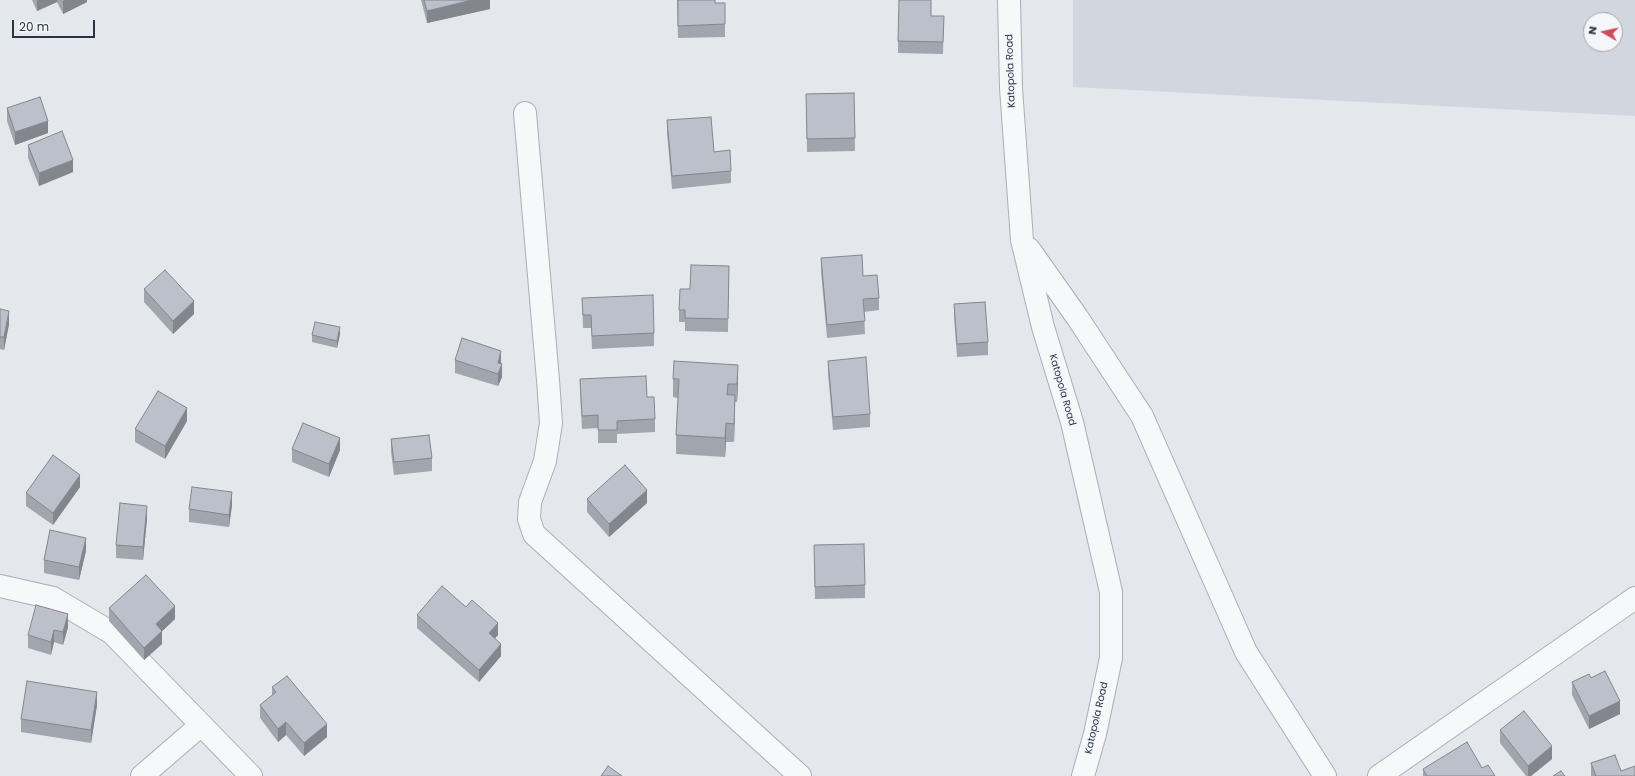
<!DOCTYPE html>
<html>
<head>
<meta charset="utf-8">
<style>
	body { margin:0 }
	#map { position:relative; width:1635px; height:776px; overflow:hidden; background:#e4e7ec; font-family:Poppins,sans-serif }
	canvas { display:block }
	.north { position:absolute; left:1583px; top:12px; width:40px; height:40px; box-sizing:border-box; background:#f4f6f9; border:1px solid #a4a8b1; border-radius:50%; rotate:279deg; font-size:11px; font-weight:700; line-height:16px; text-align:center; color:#2b3445 }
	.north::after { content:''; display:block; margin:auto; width:14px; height:18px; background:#d1495b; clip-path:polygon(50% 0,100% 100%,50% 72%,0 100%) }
	.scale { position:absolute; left:12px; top:20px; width:83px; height:18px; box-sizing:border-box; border:2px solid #2b3445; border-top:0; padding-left:5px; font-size:12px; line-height:14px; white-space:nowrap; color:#2b3445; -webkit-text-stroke:3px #f4f6f9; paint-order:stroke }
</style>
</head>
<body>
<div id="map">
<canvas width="1635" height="776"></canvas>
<div class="north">N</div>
<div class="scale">20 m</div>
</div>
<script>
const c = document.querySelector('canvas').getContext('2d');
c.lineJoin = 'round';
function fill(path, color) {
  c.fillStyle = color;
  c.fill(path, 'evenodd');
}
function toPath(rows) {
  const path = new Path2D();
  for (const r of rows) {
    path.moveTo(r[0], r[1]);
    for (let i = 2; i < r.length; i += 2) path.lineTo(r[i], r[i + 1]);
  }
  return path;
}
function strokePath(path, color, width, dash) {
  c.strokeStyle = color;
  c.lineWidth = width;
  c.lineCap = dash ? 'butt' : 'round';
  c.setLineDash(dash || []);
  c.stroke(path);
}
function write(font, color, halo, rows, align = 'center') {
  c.font = font + ' Poppins,sans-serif';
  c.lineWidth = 3;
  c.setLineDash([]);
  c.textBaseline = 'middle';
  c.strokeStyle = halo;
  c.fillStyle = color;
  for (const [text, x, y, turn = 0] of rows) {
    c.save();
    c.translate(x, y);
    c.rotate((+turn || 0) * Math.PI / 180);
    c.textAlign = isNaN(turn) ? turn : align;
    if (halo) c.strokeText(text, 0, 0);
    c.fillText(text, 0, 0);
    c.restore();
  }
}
const built = toPath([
	[1073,0,1635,0,1635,116,1073,87],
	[1591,20,1615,20,1615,44,1591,44]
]);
const minor = toPath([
	[1009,0,1011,88,1022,240,1043,327,1072,422,1111,592,1111,658,1095,734,1083,776],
	[525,113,548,380,551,423,545,461,530,502,529,519,534,534,800,776],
	[1029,249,1077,317,1142,416,1246,652,1325,776],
	[0,586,53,598,112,633,251,776],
	[142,776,201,725],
	[1379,776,1635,598]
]);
const wall = toPath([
	[32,0,87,0,87,2,63,14,57,2,37,11],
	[421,0,490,0,490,9,427,23],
	[677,0,715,0,715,3,725,3,725,37,678,38],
	[931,16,944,16,943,54,898,53,898,41],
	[854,93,855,151,807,152,806,94],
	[7,108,48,133,15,145,7,121],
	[667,120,714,152,731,171,731,183,672,189,667,133],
	[28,145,73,172,39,186,28,158],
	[821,258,863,276,879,298,879,310,864,312,865,334,827,338,821,271],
	[729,266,728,332,685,331,685,322,679,322,679,310,690,289],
	[144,289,194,314,173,334,144,302],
	[582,298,654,333,654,346,592,349,591,328,583,328],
	[954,304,988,342,988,355,957,357,954,316],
	[0,309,9,324,4,350,0,349],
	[340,334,337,348,312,342,312,335],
	[455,360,501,364,502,377,498,386,455,373],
	[828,361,870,414,870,427,833,430,828,373],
	[580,379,647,397,655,419,655,432,617,434,617,443,598,443,598,428,582,429,580,392],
	[673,379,738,383,737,402,735,402,734,442,726,442,725,457,676,454,676,435,678,398,673,397],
	[187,421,165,459,135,442,135,429],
	[391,439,432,458,432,471,394,475,391,452],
	[292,449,340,450,329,477,292,462],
	[80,487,53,525,26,506,26,493],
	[587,499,647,503,609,537,587,512],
	[232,505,229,527,189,522,189,509],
	[147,519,143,560,116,558,116,545],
	[86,551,79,580,44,573,44,560],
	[814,558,865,585,865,598,815,599],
	[109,608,175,619,162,631,162,644,144,660,109,621],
	[417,615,498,635,495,638,501,656,479,682,417,628],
	[68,627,63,645,54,642,51,655,28,648,28,635],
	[1591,678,1620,714,1589,729,1572,695,1572,682],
	[272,687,327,737,304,756,286,735,278,742,260,718,260,705,272,695],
	[97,705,91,743,21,732,21,719],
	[1500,730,1552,759,1531,776,1526,776,1500,743],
	[1591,763,1621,771,1635,776,1591,776],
	[1482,768,1495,776,1423,776,1423,769]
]);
const shadedWall = toPath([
	[37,0,57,0,57,2,37,11],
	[65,0,87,0,87,2,63,14,63,1],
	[472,0,490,0,490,9,427,23,427,11],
	[48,121,48,133,15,145,15,132],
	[73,160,73,172,39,186,39,173],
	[194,301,194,314,173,334,173,321],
	[9,311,9,324,4,350,4,337],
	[340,327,340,334,337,348,337,341],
	[501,351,501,364,499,373,502,364,502,377,498,386,498,363],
	[738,365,738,383,737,402,737,384],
	[735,395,735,414,734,442,734,424],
	[187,408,187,421,165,459,165,446],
	[726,423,726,442,725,457,725,438],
	[340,438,340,450,329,477,329,464],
	[80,475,80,487,53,525,53,513],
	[647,490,647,503,609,537,609,524],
	[232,492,232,505,229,527,229,515],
	[147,506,147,519,143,560,143,547],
	[86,538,86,551,79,580,79,567],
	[175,606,175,619,156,637,156,624],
	[68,614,68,627,63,645,63,632],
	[498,623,498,635,489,645,489,633],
	[54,630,54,642,51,655,51,642],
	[162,631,162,644,144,660,144,648],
	[501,644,501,656,479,682,479,670],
	[97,692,97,705,91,743,91,730],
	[1620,701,1620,714,1589,729,1589,716],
	[286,722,286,735,278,742,278,729],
	[327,724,327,737,304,756,304,743],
	[1552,746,1552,759,1531,776,1528,776,1528,766]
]);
const building = toPath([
	[424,0,472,0,427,11,424,0],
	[678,0,715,0,715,3,725,3,725,24,678,26,678,0],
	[899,0,931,0,931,16,944,16,943,42,898,41,899,0],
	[854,93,855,138,807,139,806,94,854,93],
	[40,97,48,121,15,132,7,108,40,97],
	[711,117,714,152,730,150,731,171,672,176,667,120,711,117],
	[62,131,73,160,39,173,28,145,62,131],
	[862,255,863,276,877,275,879,298,863,299,865,321,827,325,821,258,862,255],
	[691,265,729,266,728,319,685,318,685,310,679,310,680,289,690,289,691,265],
	[165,270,194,301,173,321,144,289,165,270],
	[653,295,654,333,592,336,591,315,583,315,582,298,653,295],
	[985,302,988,342,957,344,954,304,985,302],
	[0,309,9,311,4,337,0,337,0,309],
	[315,322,340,327,337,341,312,335,315,322],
	[462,338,501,351,498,363,502,364,498,374,455,360,462,338],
	[866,357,870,414,833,417,828,361,866,357],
	[674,361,738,365,737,384,728,384,727,395,735,395,734,424,726,423,725,438,676,435,679,379,673,379,674,361],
	[646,376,647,397,654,397,655,419,617,421,617,430,598,430,598,415,582,416,580,379,646,376],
	[158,391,187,408,165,446,135,429,158,391],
	[303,423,340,438,329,464,292,449,303,423],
	[429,435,432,458,394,462,391,439,429,435],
	[53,455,80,475,53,513,26,493,53,455],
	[625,465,647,490,609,524,587,499,625,465],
	[192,487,232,492,229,515,189,509,192,487],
	[120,503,147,506,143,547,116,545,120,503],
	[50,530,86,538,79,567,44,560,50,530],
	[864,544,865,585,815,587,814,545,864,544],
	[146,575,175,606,156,624,162,631,144,648,109,608,146,575],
	[442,586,466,607,472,600,498,623,489,633,501,644,479,670,417,615,442,586],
	[36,605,68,614,63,632,54,630,51,642,28,635,36,605],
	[1605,671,1620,701,1589,716,1572,682,1589,674,1591,678,1605,671],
	[287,676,327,724,304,743,286,722,278,729,260,705,276,692,272,687,287,676],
	[27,681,97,692,91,730,21,719,27,681],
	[1524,711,1552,746,1528,766,1500,730,1524,711],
	[1467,742,1482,768,1488,765,1495,776,1427,776,1423,769,1467,742],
	[1615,755,1621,771,1635,766,1635,776,1596,776,1591,763,1615,755],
	[608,766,622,776,601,776,608,766],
	[1561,771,1565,776,1553,776,1561,771]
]);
const streetNames = [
	["Katopola Road",1011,71,-92],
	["Katopola Road",1062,390,74],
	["Katopola Road",1097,718,-77]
];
fill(built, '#d2d6de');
strokePath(minor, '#a9aeb7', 24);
strokePath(minor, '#f7f8fa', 22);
fill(wall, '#a1a5ae');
fill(shadedWall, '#83868d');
fill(building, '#bbc0ca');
strokePath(building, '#83868d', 1);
write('10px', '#2b3445', '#f4f6f9', streetNames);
</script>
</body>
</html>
